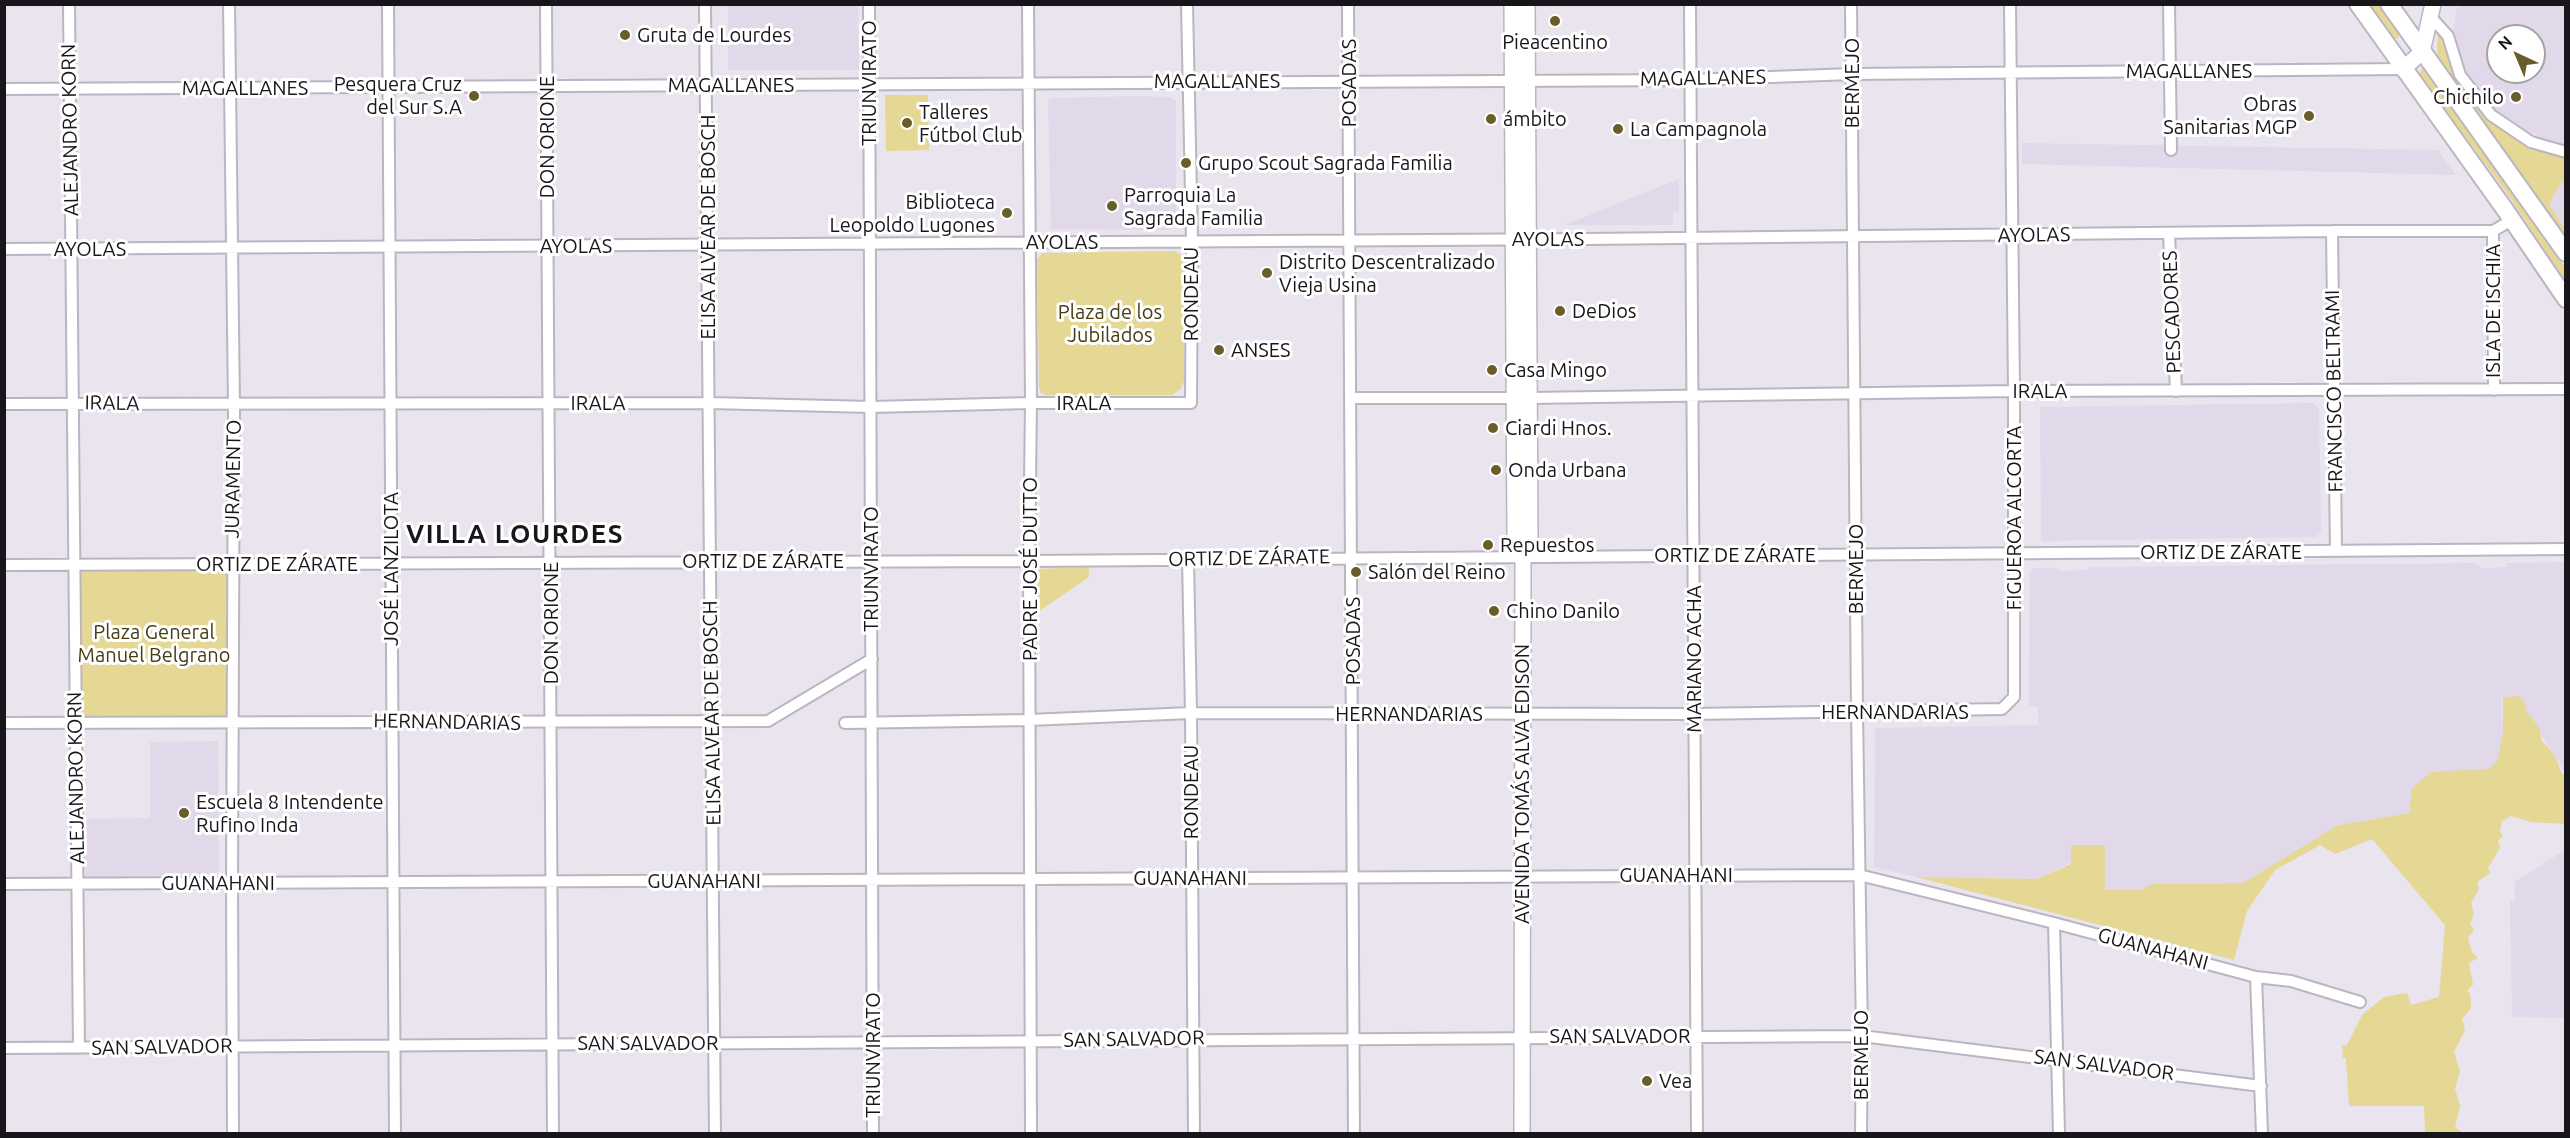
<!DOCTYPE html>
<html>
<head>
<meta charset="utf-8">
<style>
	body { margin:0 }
	#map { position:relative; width:2570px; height:1138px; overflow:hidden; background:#eae4ef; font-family:Ubuntu,sans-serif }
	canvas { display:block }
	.frame { position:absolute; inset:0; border:6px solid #18161a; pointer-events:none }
	.north { position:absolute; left:2486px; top:24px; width:60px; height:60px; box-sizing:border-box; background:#fff; border:2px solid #a3a2a3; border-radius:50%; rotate:316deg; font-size:16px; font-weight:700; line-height:24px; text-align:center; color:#18161a }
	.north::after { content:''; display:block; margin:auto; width:21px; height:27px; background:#685e2a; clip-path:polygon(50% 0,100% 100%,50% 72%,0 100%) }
</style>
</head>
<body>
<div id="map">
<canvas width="2570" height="1138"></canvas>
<div class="frame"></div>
<div class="north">N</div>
</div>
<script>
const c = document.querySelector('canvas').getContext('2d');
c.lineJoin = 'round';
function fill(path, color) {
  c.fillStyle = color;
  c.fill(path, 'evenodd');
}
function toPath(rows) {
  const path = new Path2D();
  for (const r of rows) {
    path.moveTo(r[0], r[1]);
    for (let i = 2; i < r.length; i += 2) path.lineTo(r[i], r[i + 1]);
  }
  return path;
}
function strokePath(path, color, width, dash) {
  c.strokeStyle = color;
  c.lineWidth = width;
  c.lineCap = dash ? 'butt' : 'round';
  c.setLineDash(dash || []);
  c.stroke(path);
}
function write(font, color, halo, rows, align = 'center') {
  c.font = font + ' Ubuntu,sans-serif';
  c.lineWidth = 6;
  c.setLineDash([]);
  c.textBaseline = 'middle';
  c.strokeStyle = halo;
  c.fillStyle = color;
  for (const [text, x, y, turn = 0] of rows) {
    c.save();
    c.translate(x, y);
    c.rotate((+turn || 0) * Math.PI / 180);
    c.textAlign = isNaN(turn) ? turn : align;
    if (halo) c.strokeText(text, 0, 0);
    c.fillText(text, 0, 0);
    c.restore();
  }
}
const built = toPath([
	[728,5,858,5,859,70,728,70],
	[2460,5,2565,5,2565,147,2549,143,2533,133,2530,137,2493,111,2468,80,2452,36,2457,8],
	[2498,36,2534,36,2534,72,2498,72],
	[1138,96,1169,97,1176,101,1176,224,1169,230,1051,229,1048,101,1051,98],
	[2022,143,2438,150,2456,175,2022,164],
	[1679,179,1679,212,1673,213,1673,225,1565,225],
	[2562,181,2565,181,2565,229,2549,204],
	[2313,403,2319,408,2321,532,2316,537,2041,541,2040,407],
	[2565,562,2565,772,2525,709,2525,702,2519,696,2503,697,2501,703,2503,730,2498,759,2488,771,2410,813,2338,825,2243,883,2152,884,2140,890,2104,890,2105,845,2037,879,1916,877,1874,867,1875,728,2038,725,2038,707,2029,706,2030,572,2033,568,2056,568,2059,571,2088,570,2090,567,2477,563,2482,568,2506,567,2506,563],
	[218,741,219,870,213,875,85,877,85,819,150,818,150,742],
	[2565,850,2565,1018,2512,1017,2510,901,2515,901,2514,882]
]);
const green = toPath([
	[2370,5,2378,5,2399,34,2398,39,2394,38],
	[2438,31,2450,52,2447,55,2454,75,2487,119,2528,147,2565,157,2565,181,2562,181,2549,204,2565,229,2565,240,2529,186,2440,65,2437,51],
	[2422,69,2426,71,2515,192,2565,267,2565,280,2509,196,2419,74],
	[885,95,928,95,929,150,886,151],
	[1175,251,1181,255,1184,261,1184,381,1181,389,1172,395,1046,395,1041,393,1039,388,1037,260,1042,253],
	[232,564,233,724,76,723,74,565],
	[1089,567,1089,577,1035,614,1034,574,1037,569],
	[2519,696,2525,702,2525,709,2540,729,2542,742,2550,749,2557,760,2561,772,2565,776,2565,824,2531,822,2511,816,2502,821,2500,831,2503,836,2498,841,2500,848,2488,868,2490,873,2477,882,2479,889,2471,903,2474,914,2470,924,2474,930,2468,938,2472,952,2478,958,2469,963,2473,985,2467,990,2470,994,2471,1008,2462,1019,2465,1030,2454,1052,2460,1071,2455,1089,2460,1106,2455,1127,2463,1133,2425,1133,2424,1106,2349,1106,2346,1058,2343,1058,2342,1045,2347,1045,2362,1015,2384,997,2407,993,2411,1005,2439,997,2445,925,2372,839,2335,854,2320,845,2275,870,2247,911,2234,960,1916,877,2037,879,2071,864,2071,845,2105,845,2105,890,2140,890,2152,884,2243,883,2338,825,2410,813,2411,789,2431,772,2489,769,2498,759,2503,730,2503,697]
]);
const street = toPath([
	[69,4,79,1048],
	[229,4,234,405,232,883,233,1134],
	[388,4,395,1134],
	[546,4,553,1134],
	[705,4,715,1134],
	[869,4,873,1134],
	[1028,4,1031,403,1029,561,1031,1134],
	[1348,4,1354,1134],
	[1690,4,1697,1134],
	[1851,4,1857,712,1862,1036,1861,1134],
	[2169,4,2171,150],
	[2430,16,2448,36,2460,75,2491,115,2531,142,2566,152],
	[4,89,1690,80,1852,74,2403,69],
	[2332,231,2336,551],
	[2493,231,2494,390],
	[2169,233,2176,391],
	[4,249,1586,239,2332,231,2493,231,2512,220],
	[1351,398,1529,398,2014,391,2566,389],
	[4,404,710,403,871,407,1031,403,1191,403,1192,241,1187,4],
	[1188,558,1191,713,1194,1134],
	[4,565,1029,561,2566,549],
	[4,723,768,721,872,659],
	[845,723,1029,720,1191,713,1694,714,2002,709,2014,697,2014,391,2010,4],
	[4,884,1859,875,2054,923,2256,977,2291,981,2360,1002],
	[2054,923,2059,1134],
	[2256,977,2262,1134],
	[4,1048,1862,1036,2261,1086]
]);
const secondary = toPath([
	[1512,4,1515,537,1523,556,1522,1134],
	[2403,69,2422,52,2433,4],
	[1523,556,1530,538,1527,4]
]);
const primary = toPath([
	[2358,4,2506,211,2566,299],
	[2389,4,2566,253]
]);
const markers = [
	[1555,21,6,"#685e2a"],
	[625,35,6,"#685e2a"],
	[474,96,6,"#685e2a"],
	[2516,97,6,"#685e2a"],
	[2309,116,6,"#685e2a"],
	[1491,119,6,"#685e2a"],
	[907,123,6,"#685e2a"],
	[1618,129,6,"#685e2a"],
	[1186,163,6,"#685e2a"],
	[1112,206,6,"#685e2a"],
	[1007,213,6,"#685e2a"],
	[1267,273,6,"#685e2a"],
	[1560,311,6,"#685e2a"],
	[1219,350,6,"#685e2a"],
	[1492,370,6,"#685e2a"],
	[1493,428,6,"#685e2a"],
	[1496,470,6,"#685e2a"],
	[1488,545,6,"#685e2a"],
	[1356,572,6,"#685e2a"],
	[1494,611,6,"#685e2a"],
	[184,813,6,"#685e2a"],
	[1647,1081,6,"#685e2a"]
];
const poiNames = [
	["Gruta de Lourdes",637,35],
	["Pieacentino",1555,42,"center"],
	["Pesquera Cruz",462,84,"right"],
	["del Sur S.A",462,107,"right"],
	["Chichilo",2504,97,"right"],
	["Obras",2297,104,"right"],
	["Sanitarias MGP",2297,127,"right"],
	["Talleres",919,112],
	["Fútbol Club",919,135],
	["ámbito",1503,119],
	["La Campagnola",1630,129],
	["Grupo Scout Sagrada Familia",1198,163],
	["Parroquia La",1124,195],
	["Sagrada Familia",1124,218],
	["Biblioteca",995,202,"right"],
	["Leopoldo Lugones",995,225,"right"],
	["Distrito Descentralizado",1279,262],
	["Vieja Usina",1279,285],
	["DeDios",1572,311],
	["ANSES",1231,350],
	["Casa Mingo",1504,370],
	["Ciardi Hnos.",1505,428],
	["Onda Urbana",1508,470],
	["Repuestos",1500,545],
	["Salón del Reino",1368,572],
	["Chino Danilo",1506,611],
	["Escuela 8 Intendente",196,802],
	["Rufino Inda",196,825],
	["Vea",1659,1081]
];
const streetNames = [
	["MAGALLANES",2189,71],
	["MAGALLANES",1703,78,-1],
	["MAGALLANES",1217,81],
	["TRIUNVIRATO",869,83,-90],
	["POSADAS",1349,83,-90],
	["BERMEJO",1852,83,-90],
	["MAGALLANES",731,85],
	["MAGALLANES",245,88],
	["ALEJANDRO KORN",70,130,-91],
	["DON ORIONE",547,137,-90],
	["ELISA ALVEAR DE BOSCH",708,227,-90],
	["AYOLAS",2034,235,-1],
	["AYOLAS",1548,239],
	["AYOLAS",1062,242],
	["AYOLAS",576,246],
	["AYOLAS",90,249],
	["RONDEAU",1191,294,-90],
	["ISLA DE ISCHIA",2493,311,-90],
	["PESCADORES",2172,312,-92],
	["IRALA",2040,391],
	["FRANCISCO BELTRAMI",2334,391,-91],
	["IRALA",112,403,1],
	["IRALA",598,403],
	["IRALA",1084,403],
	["JURAMENTO",233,479,-89],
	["FIGUEROA ALCORTA",2014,518,-90],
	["ORTIZ DE ZÁRATE",2221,552],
	["ORTIZ DE ZÁRATE",1735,555],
	["ORTIZ DE ZÁRATE",1249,558,-1],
	["ORTIZ DE ZÁRATE",763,561],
	["ORTIZ DE ZÁRATE",277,564],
	["JOSÉ LANZILOTA",391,569,-90],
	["TRIUNVIRATO",871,569,-90],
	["PADRE JOSÉ DUTTO",1030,569,-90],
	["BERMEJO",1856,569,-90],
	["DON ORIONE",551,623,-90],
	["POSADAS",1353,641,-90],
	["MARIANO ACHA",1694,659,-90],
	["HERNANDARIAS",1895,712],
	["ELISA ALVEAR DE BOSCH",712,713,-91],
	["HERNANDARIAS",1409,714],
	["HERNANDARIAS",447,722,1],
	["ALEJANDRO KORN",76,778,-91],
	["AVENIDA TOMÁS ALVA EDISON",1522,784,-90],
	["RONDEAU",1191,792,-90],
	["GUANAHANI",1676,875],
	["GUANAHANI",1190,878],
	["GUANAHANI",704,881],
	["GUANAHANI",218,883],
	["GUANAHANI",2153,949,15],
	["SAN SALVADOR",1620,1036],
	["SAN SALVADOR",1134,1039,-1],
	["SAN SALVADOR",648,1043],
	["SAN SALVADOR",162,1047,-1],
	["TRIUNVIRATO",873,1055,-90],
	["BERMEJO",1861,1055,-90],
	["SAN SALVADOR",2104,1065,7]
];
const parkNames = [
	["Plaza de los",1110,312],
	["Jubilados",1110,335],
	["Plaza General",154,632],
	["Manuel Belgrano",154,655]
];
const districtNames = [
	["VILLA LOURDES",515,534]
];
fill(built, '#e1d8ea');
fill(green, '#e5d794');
strokePath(street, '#bbb5c0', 14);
strokePath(secondary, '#bbb5c0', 18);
strokePath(primary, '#bbb5c0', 20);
strokePath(street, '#fff', 10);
strokePath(secondary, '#fff', 15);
strokePath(primary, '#fff', 16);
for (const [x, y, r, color] of markers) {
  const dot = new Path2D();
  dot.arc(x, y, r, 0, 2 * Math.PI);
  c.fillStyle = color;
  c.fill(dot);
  strokePath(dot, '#fff', 2);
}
write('20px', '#18161a', '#fff', poiNames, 'left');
write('20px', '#18161a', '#fff', streetNames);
write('20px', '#453d15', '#fff', parkNames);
c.letterSpacing = '1.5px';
write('bold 26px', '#18161a', '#fff', districtNames);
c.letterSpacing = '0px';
</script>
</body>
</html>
